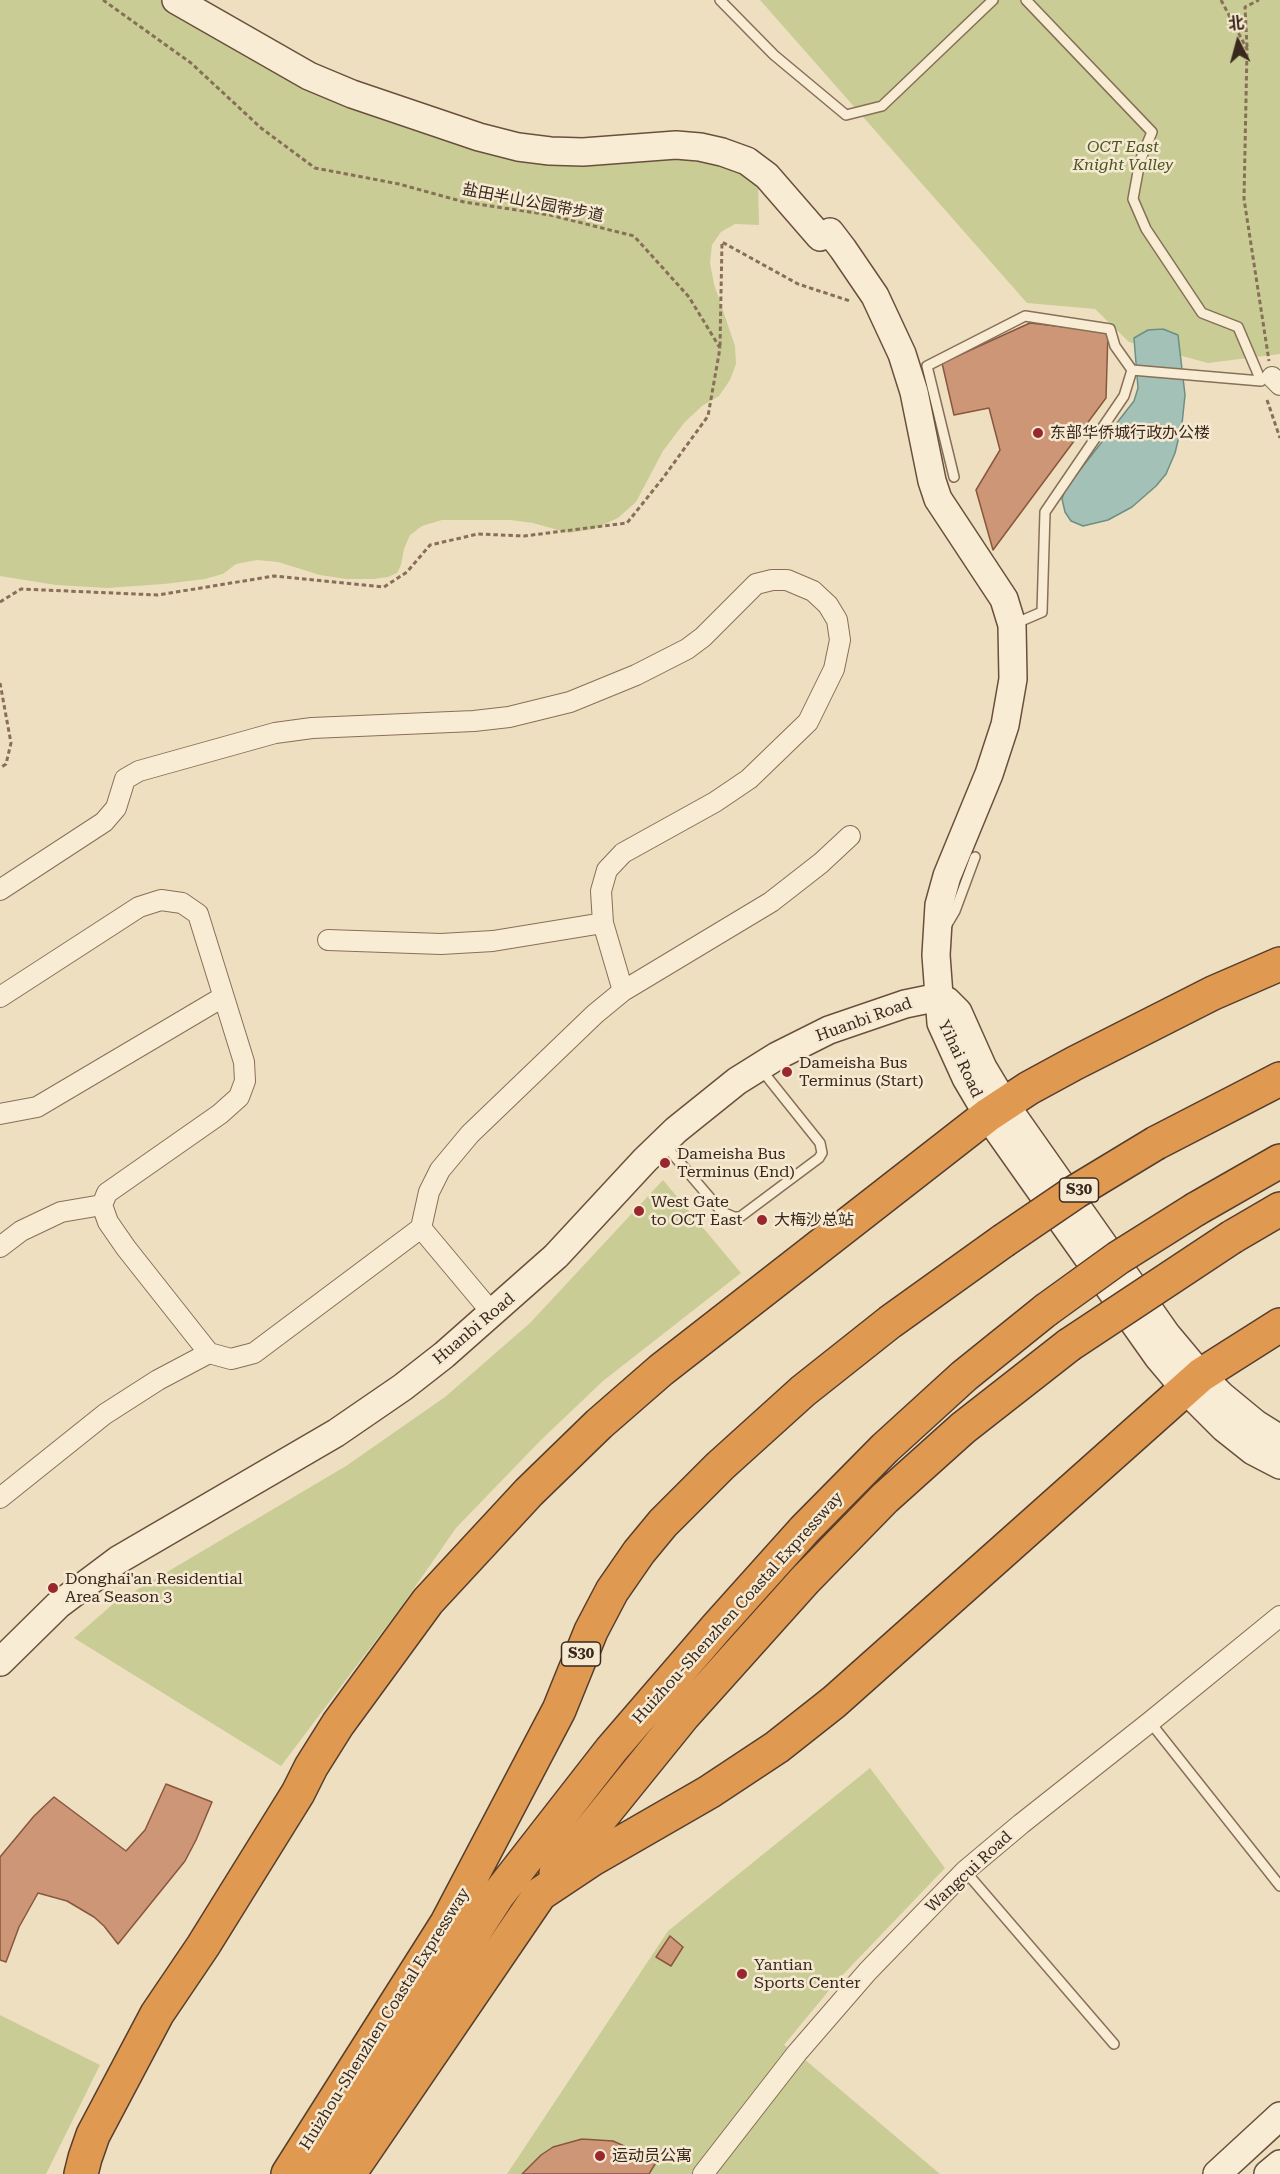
<!DOCTYPE html>
<html>
<head>
<meta charset="utf-8">
<style>
	body { margin:0 }
	#map { position:relative; width:1280px; height:2174px; overflow:hidden; background:#efdfc1; font-family:"Roboto Serif","Noto Sans SC",serif }
	canvas { display:block }
	.north { position:absolute; left:1208px; top:12px; width:60px; height:60px; -webkit-text-stroke:4px #f6e9d1; paint-order:stroke; rotate:354deg; font-size:16px; font-weight:700; line-height:24px; text-align:center; color:#38281d }
	.north::after { content:''; display:block; margin:auto; width:21px; height:27px; background:#38281d; clip-path:polygon(50% 0,100% 100%,50% 72%,0 100%) }
</style>
</head>
<body>
<div id="map">
<canvas width="1280" height="2174"></canvas>
<div class="north">北</div>
</div>
<script>
const c = document.querySelector('canvas').getContext('2d');
c.lineJoin = 'round';
function fill(path, color) {
  c.fillStyle = color;
  c.fill(path, 'evenodd');
}
function toPath(rows) {
  const path = new Path2D();
  for (const r of rows) {
    path.moveTo(r[0], r[1]);
    for (let i = 2; i < r.length; i += 2) path.lineTo(r[i], r[i + 1]);
  }
  return path;
}
function strokePath(path, color, width, dash) {
  c.strokeStyle = color;
  c.lineWidth = width;
  c.lineCap = dash ? 'butt' : 'round';
  c.setLineDash(dash || []);
  c.stroke(path);
}
function write(font, color, halo, rows, align = 'center') {
  c.font = font + ' "Roboto Serif","Noto Sans SC",serif';
  c.lineWidth = 5;
  c.setLineDash([]);
  c.textBaseline = 'middle';
  c.strokeStyle = halo;
  c.fillStyle = color;
  for (const [text, x, y, turn = 0] of rows) {
    c.save();
    c.translate(x, y);
    c.rotate((+turn || 0) * Math.PI / 180);
    c.textAlign = isNaN(turn) ? turn : align;
    if (halo) c.strokeText(text, 0, 0);
    c.fillText(text, 0, 0);
    c.restore();
  }
}
const green = toPath([
	[0,0,162,0,292,78,500,152,685,157,725,165,758,181,759,225,735,224,721,232,712,245,710,263,714,284,735,346,736,364,730,380,719,396,702,406,684,423,663,451,636,502,618,518,594,529,569,533,533,523,510,520,442,520,422,526,410,535,404,549,401,565,397,573,388,577,374,579,346,579,320,575,278,562,257,560,236,564,223,574,205,579,164,584,107,588,56,585,0,576],
	[760,0,1280,0,1280,354,1208,363,1129,342,1095,309,1027,303],
	[663,1180,741,1273,603,1381,540,1441,456,1528,401,1607,281,1766,74,1638,113,1604,346,1466,445,1397,530,1323],
	[870,1768,945,1868,836,1982,784,2045,797,2053,940,2174,507,2174,668,1931],
	[0,2015,100,2065,46,2174,0,2174]
]);
const water = toPath([
	[1163,329,1178,335,1185,395,1182,424,1175,453,1166,474,1156,486,1132,507,1108,520,1083,526,1071,521,1065,512,1062,499,1065,489,1134,401,1138,388,1134,338,1148,330,1163,329]
]);
const building = toPath([
	[1030,323,1108,332,1106,398,993,550,976,490,1000,450,989,408,954,415,942,363,1030,323],
	[166,1784,212,1802,196,1840,185,1861,118,1944,104,1926,94,1917,67,1901,38,1893,19,1927,6,1962,0,1960,0,1857,34,1816,54,1797,126,1851,145,1830,166,1784],
	[670,1936,683,1947,671,1966,656,1957,670,1936],
	[582,2139,613,2141,642,2154,648,2146,660,2156,649,2174,522,2174,541,2155,553,2147,582,2139]
]);
const path = toPath([
	[1221,0,1247,49,1244,199,1269,361],
	[1247,47,1245,7,1259,0],
	[720,346,722,242,798,284,850,301],
	[1267,400,1280,438],
	[0,602,21,589,158,595,274,576,384,587,407,572,430,545,478,534,524,536,627,523,663,478,708,416,720,348,689,297,634,236,550,215,464,202,399,184,315,168,261,128,191,63,103,0],
	[0,683,11,743,6,764,0,768]
]);
const lane = toPath([
	[720,0,774,55,846,115,882,106,993,0],
	[1026,0,1152,132,1140,161,1133,199,1146,229,1202,313,1238,327,1261,381,1132,370],
	[954,477,927,366,1025,316,1110,329,1115,346,1132,370,1124,396,1045,512,1042,612,1014,624],
	[945,928,955,911,975,857],
	[664,1144,722,1212,734,1217,740,1217,819,1158,822,1153,820,1143,760,1068],
	[1150,1722,1280,1886],
	[965,1871,1114,2044]
]);
const street = toPath([
	[1272,377,1280,385],
	[0,890,104,822,116,808,125,779,139,771,275,733,312,728,474,721,509,717,570,702,636,675,687,649,703,637,756,584,772,580,787,580,813,591,828,605,837,620,840,640,834,669,808,722,749,779,715,802,623,853,607,870,601,891,603,923,623,991],
	[328,940,441,944,493,941,603,923],
	[0,997,139,907,161,900,182,903,198,914,244,1062,245,1081,239,1097,220,1114,107,1193,102,1205,108,1222,126,1248,209,1353,231,1359,254,1353,421,1228,493,1314],
	[0,1114,37,1107,223,997],
	[421,1228,429,1192,440,1170,470,1134,595,1014,623,991,771,902,821,863,850,836],
	[0,1247,21,1231,61,1212,102,1205],
	[0,1498,105,1414,158,1380,209,1353],
	[703,2174,797,2053,868,1971,965,1871,1021,1824,1150,1722,1280,1616]
]);
const secondary = toPath([
	[176,0,309,76,352,94,479,137,518,147,550,151,583,152,676,145,700,147,722,152,747,161,767,176,820,237,830,232,843,249,875,296,902,354,914,392,932,481,938,499,1004,599,1012,625,1013,679,1005,725,989,774,947,876,939,905,936,955,941,1023,966,1078,992,1122,1158,1357,1185,1389,1224,1428,1253,1451,1280,1465],
	[939,997,947,1001,958,1012,983,1068,1004,1103,1167,1335,1198,1372,1222,1396,1256,1424,1280,1439],
	[0,1662,58,1605,118,1560,336,1433,403,1387,444,1355,556,1256,645,1160,676,1130,737,1081,777,1056,829,1030,905,1004,939,997],
	[1217,2174,1280,2116],
	[1268,2174,1280,2164]
]);
const highway = toPath([
	[1156,1143,1280,1079],
	[1196,1209,1280,1161],
	[1232,1237,1280,1209],
	[556,1873,683,1716,805,1580,885,1498,963,1428,1069,1345],
	[81,2174,85,2158,93,2135,157,2014,203,1946,298,1793,311,1767,338,1724,428,1601,529,1492,599,1424,661,1370,988,1115,1029,1088,1075,1063,1213,993,1280,964],
	[288,2174,447,1923,559,1710,591,1631,612,1591,639,1552,663,1523,720,1466,803,1391,890,1322,1003,1241],
	[318,2174,498,1895,611,1750,717,1627,804,1530,885,1448,964,1376,1046,1310],
	[349,2174,540,1894,591,1860,709,1792,777,1747,834,1702,1201,1375,1280,1325]
]);
const highwayBridge = toPath([
	[1003,1241,1075,1192,1156,1143],
	[1046,1310,1118,1258,1196,1209],
	[1069,1345,1232,1237]
]);
const markers = [
	[1038,433,6,"#98272e"],
	[787,1072,6,"#98272e"],
	[665,1163,6,"#98272e"],
	[639,1211,6,"#98272e"],
	[762,1220,6,"#98272e"],
	[53,1588,6,"#98272e"],
	[742,1974,6,"#98272e"],
	[600,2156,6,"#98272e"]
];
const shields = [
	[1079,1190,39],
	[581,1654,39]
];
const shieldNames = [
	["S30",1079,1190],
	["S30",581,1654]
];
const parkNames = [
	["OCT East",1123,147],
	["Knight Valley",1123,165]
];
const streetNames = [
	["盐田半山公园带步道",533,203,11],
	["Huanbi Road",864,1020,-20],
	["Yihai Road",960,1059,65],
	["Huanbi Road",474,1329,-40],
	["Huizhou-Shenzhen Coastal Expressway",738,1608,-48],
	["Wangcui Road",969,1872,-43],
	["Huizhou-Shenzhen Coastal Expressway",385,2019,-58]
];
const poiNames = [
	["东部华侨城行政办公楼",1050,433],
	["Dameisha Bus",799,1063],
	["Terminus (Start)",799,1081],
	["Dameisha Bus",677,1154],
	["Terminus (End)",677,1172],
	["West Gate",651,1202],
	["to OCT East",651,1220],
	["大梅沙总站",774,1220],
	["Donghai'an Residential",65,1579],
	["Area Season 3",65,1597],
	["Yantian",754,1965],
	["Sports Center",754,1983],
	["运动员公寓",612,2156]
];
fill(green, '#c9cd95');
fill(water, '#a4c1b7');
strokePath(water, '#6b8f84', 1.5);
fill(building, '#cd9676');
strokePath(building, '#88573e', 1.5);
strokePath(lane, '#886f58', 12);
strokePath(street, '#886f58', 22);
strokePath(secondary, '#6a503c', 30);
strokePath(highway, '#563e2d', 36);
strokePath(path, '#886f58', 3, [4.5, 3]);
strokePath(lane, '#f9ecd4', 9);
strokePath(street, '#f9ecd4', 20);
strokePath(secondary, '#f9ecd4', 27);
strokePath(highway, '#e09950', 33);
strokePath(highwayBridge, '#563e2d', 36, []);
strokePath(highwayBridge, '#e09950', 33);
for (const [x, y, r, color] of markers) {
  const dot = new Path2D();
  dot.arc(x, y, r, 0, 2 * Math.PI);
  c.fillStyle = color;
  c.fill(dot);
  strokePath(dot, '#f6e9d1', 2);
}
for (const [x, y, w] of shields) {
  const box = new Path2D();
  box.roundRect(x - w / 2, y - 12, w, 24, 4.5);
  c.fillStyle = '#f6e9d1';
  c.fill(box);
  strokePath(box, '#38281d', 1.5);
}
write('bold 15px', '#38281d', null, shieldNames);
write('italic 16px', '#4b5523', '#f6e9d1', parkNames);
write('16px', '#38281d', '#f6e9d1', streetNames);
write('16px', '#38281d', '#f6e9d1', poiNames, 'left');
</script>
</body>
</html>
